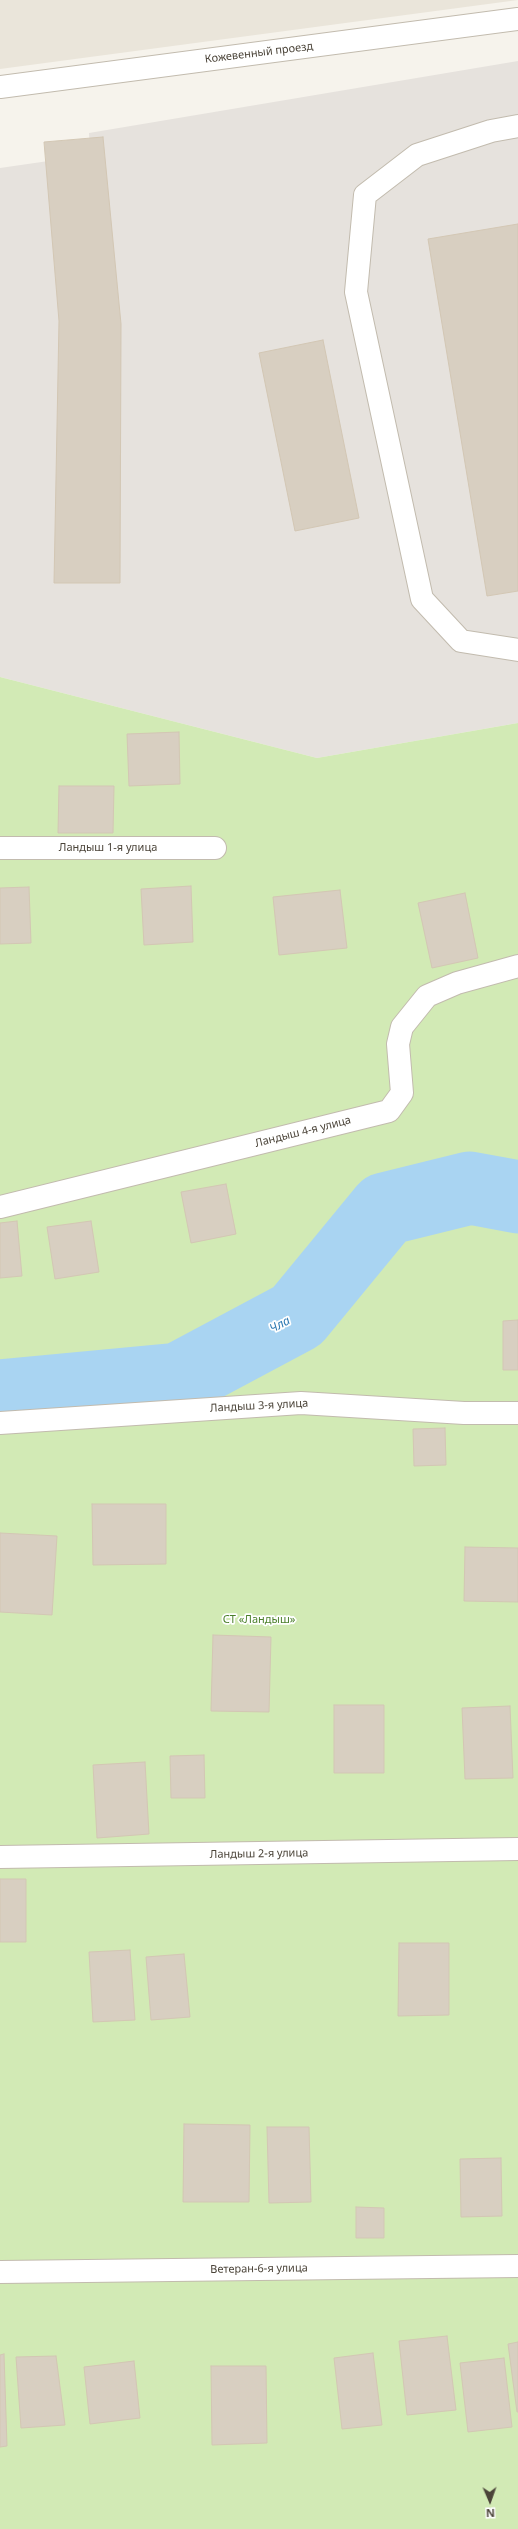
<!DOCTYPE html>
<html>
<head>
<meta charset="utf-8">
<style>
	body { margin:0 }
	#map { position:relative; width:518px; height:2529px; overflow:hidden; background:#f6f3ec; font-family:"Noto Sans",sans-serif }
	canvas { display:block }
	.north { position:absolute; left:470px; top:2481px; width:40px; height:40px; -webkit-text-stroke:3px #fff; paint-order:stroke; rotate:178deg; font-size:11px; font-weight:700; line-height:16px; text-align:center; color:#4b4439 }
	.north::after { content:''; display:block; margin:auto; width:14px; height:18px; background:#4b4439; clip-path:polygon(50% 0,100% 100%,50% 72%,0 100%) }
</style>
</head>
<body>
<div id="map">
<canvas width="518" height="2529"></canvas>
<div class="north">N</div>
</div>
<script>
const c = document.querySelector('canvas').getContext('2d');
c.lineJoin = 'round';
function fill(path, color) {
  c.fillStyle = color;
  c.fill(path, 'evenodd');
}
function toPath(rows) {
  const path = new Path2D();
  for (const r of rows) {
    path.moveTo(r[0], r[1]);
    for (let i = 2; i < r.length; i += 2) path.lineTo(r[i], r[i + 1]);
  }
  return path;
}
function strokePath(path, color, width, dash) {
  c.strokeStyle = color;
  c.lineWidth = width;
  c.lineCap = dash ? 'butt' : 'round';
  c.setLineDash(dash || []);
  c.stroke(path);
}
function write(font, color, halo, rows, align = 'center') {
  c.font = font + ' "Noto Sans",sans-serif';
  c.lineWidth = 3.5;
  c.setLineDash([]);
  c.textBaseline = 'middle';
  c.strokeStyle = halo;
  c.fillStyle = color;
  for (const [text, x, y, turn = 0] of rows) {
    c.save();
    c.translate(x, y);
    c.rotate((+turn || 0) * Math.PI / 180);
    c.textAlign = isNaN(turn) ? turn : align;
    if (halo) c.strokeText(text, 0, 0);
    c.fillText(text, 0, 0);
    c.restore();
  }
}
const residential = toPath([
	[0,0,518,0,0,69]
]);
const industrial = toPath([
	[518,61,518,723,317,758,0,677,0,168,90,155,89,133]
]);
const green = toPath([
	[0,677,317,758,518,723,518,2529,0,2529]
]);
const river = toPath([
	[0,1396,179,1379,297,1316,385,1209,470,1188,518,1197]
]);
const building = toPath([
	[103,137,121,324,120,583,54,583,59,321,44,142,103,137],
	[518,224,518,591,487,596,428,239,518,224],
	[323,340,359,518,295,531,259,353,323,340],
	[179,732,180,784,129,786,127,734,179,732],
	[59,786,114,786,113,833,58,833,59,786],
	[191,886,193,942,144,945,141,889,191,886],
	[29,887,31,943,0,944,0,888,29,887],
	[340,890,347,948,279,955,273,897,340,890],
	[465,893,478,958,432,968,418,903,465,893],
	[226,1184,236,1234,191,1243,181,1192,226,1184],
	[17,1221,22,1276,0,1278,0,1223,17,1221],
	[91,1221,99,1272,55,1279,47,1227,91,1221],
	[518,1320,518,1370,503,1370,503,1321,518,1320],
	[445,1428,446,1465,414,1466,413,1429,445,1428],
	[92,1504,166,1504,166,1564,93,1565,92,1504],
	[0,1533,57,1536,52,1615,0,1612,0,1533],
	[465,1547,518,1548,518,1602,464,1601,465,1547],
	[213,1635,271,1637,269,1712,211,1711,213,1635],
	[334,1705,384,1705,384,1773,334,1773,334,1705],
	[510,1706,513,1778,465,1779,462,1708,510,1706],
	[204,1755,205,1798,171,1798,170,1756,204,1755],
	[145,1762,149,1834,97,1838,93,1765,145,1762],
	[0,1879,26,1879,26,1942,0,1942,0,1879],
	[399,1943,449,1943,449,2015,398,2016,399,1943],
	[130,1950,135,2020,93,2022,89,1952,130,1950],
	[184,1954,190,2017,151,2020,146,1957,184,1954],
	[184,2124,250,2125,249,2202,183,2202,184,2124],
	[267,2127,309,2127,311,2202,269,2203,267,2127],
	[501,2158,502,2216,461,2217,460,2159,501,2158],
	[356,2207,384,2208,384,2238,356,2238,356,2207],
	[447,2336,456,2410,407,2415,399,2341,447,2336],
	[518,2342,518,2412,517,2412,508,2344,518,2342],
	[373,2353,382,2425,342,2429,334,2358,373,2353],
	[4,2354,7,2446,0,2447,0,2355,4,2354],
	[56,2356,65,2425,21,2428,16,2357,56,2356],
	[504,2358,512,2427,468,2432,460,2363,504,2358],
	[134,2361,140,2418,90,2424,84,2367,134,2361],
	[211,2366,266,2366,267,2443,212,2445,211,2366]
]);
const minor = toPath([
	[0,87,518,19],
	[518,126,491,131,417,155,365,195,356,292,422,599,461,641,518,650],
	[0,848,215,848],
	[0,1207,389,1111,402,1093,398,1044,402,1027,427,996,457,983,518,966],
	[0,1423,301,1403,464,1413,518,1413],
	[0,1857,518,1849],
	[0,2272,518,2266]
]);
const streetNames = [
	["Кожевенный проезд",259,53,-7],
	["Ландыш 1-я улица",108,848],
	["Ландыш 4-я улица",303,1132,-14],
	["Ландыш 3-я улица",259,1406,-3],
	["Ландыш 2-я улица",259,1854,-1],
	["Ветеран-6-я улица",259,2269,-1]
];
const parkNames = [
	["СТ «Ландыш»",259,1620]
];
const waterNames = [
	["Чла",280,1325,-28]
];
fill(residential, '#eae5da');
fill(industrial, '#e6e2dd');
fill(green, '#d2eab5');
strokePath(river, '#a9d4f2', 73);
fill(building, '#d8cfc1');
strokePath(building, '#d3c7b4', 1);
strokePath(minor, '#c2bbae', 24);
strokePath(minor, '#fff', 22);
write('11px', '#4b4439', '#fff', streetNames);
write('11px', '#4a7f2a', '#fff', parkNames);
write('italic 12px', '#2e7ab2', '#fff', waterNames);
</script>
</body>
</html>
